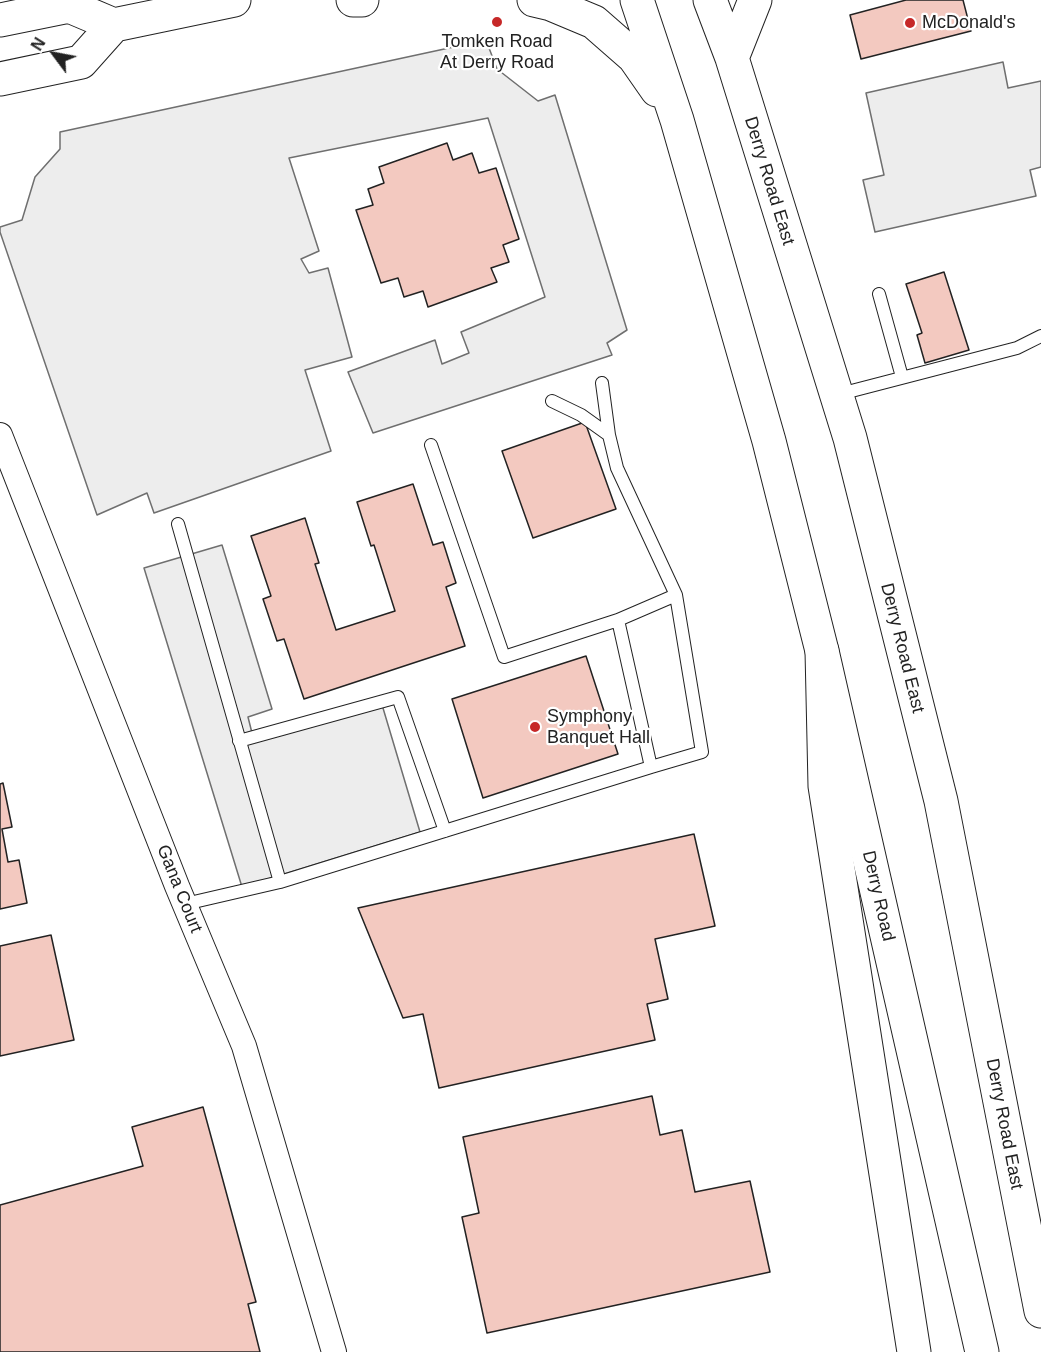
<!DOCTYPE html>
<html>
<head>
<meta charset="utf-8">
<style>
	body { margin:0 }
	#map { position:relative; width:1041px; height:1352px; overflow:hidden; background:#fff; font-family:Helvetica,sans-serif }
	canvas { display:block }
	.north { position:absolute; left:24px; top:24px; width:60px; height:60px; -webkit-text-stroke:4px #fff; paint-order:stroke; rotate:302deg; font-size:16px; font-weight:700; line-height:24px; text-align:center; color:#222 }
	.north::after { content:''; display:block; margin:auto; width:21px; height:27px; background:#222; clip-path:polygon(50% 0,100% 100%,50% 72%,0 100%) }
</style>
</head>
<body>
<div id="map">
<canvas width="1041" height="1352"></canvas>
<div class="north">N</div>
</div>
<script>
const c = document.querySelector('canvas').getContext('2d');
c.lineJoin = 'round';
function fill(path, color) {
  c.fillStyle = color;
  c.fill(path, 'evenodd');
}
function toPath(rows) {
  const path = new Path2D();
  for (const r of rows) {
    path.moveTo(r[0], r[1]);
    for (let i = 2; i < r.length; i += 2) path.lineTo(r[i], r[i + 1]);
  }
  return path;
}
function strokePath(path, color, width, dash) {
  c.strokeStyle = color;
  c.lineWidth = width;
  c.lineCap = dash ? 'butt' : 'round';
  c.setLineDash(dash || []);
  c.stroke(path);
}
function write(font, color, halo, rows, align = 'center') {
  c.font = font + ' Helvetica,sans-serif';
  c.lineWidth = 4.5;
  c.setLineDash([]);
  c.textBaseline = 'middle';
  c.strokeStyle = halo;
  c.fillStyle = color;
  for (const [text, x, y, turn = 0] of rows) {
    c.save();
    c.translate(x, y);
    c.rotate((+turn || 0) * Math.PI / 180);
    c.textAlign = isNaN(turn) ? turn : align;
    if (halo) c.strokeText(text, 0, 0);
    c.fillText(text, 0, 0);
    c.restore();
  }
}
const parking = toPath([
	[486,40,497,69,538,101,555,95,627,330,607,343,612,355,373,433,348,372,435,340,442,364,469,353,461,332,545,297,488,118,289,158,319,251,301,259,309,273,328,268,352,357,305,370,331,451,154,513,147,493,97,515,0,232,0,227,22,220,35,177,60,149,60,132,486,40],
	[1003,62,1008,88,1041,81,1041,167,1030,170,1036,196,875,232,863,180,884,175,866,93,1003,62],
	[222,545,272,709,248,717,253,737,380,698,420,832,242,887,144,568,222,545]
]);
const building = toPath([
	[906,0,963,0,971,31,861,59,850,15,906,0],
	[447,143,453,160,472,153,479,173,496,168,519,239,503,245,509,262,491,268,497,282,428,307,423,291,404,297,398,278,381,283,356,210,373,205,368,189,384,183,379,167,447,143],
	[944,272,969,350,925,363,917,335,922,333,906,284,944,272],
	[585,422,616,509,533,538,502,451,585,422],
	[413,484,433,545,443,542,456,583,446,587,465,646,304,699,284,639,277,641,263,599,271,596,251,536,305,518,319,563,315,564,336,630,395,611,374,545,371,546,357,502,413,484],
	[586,656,618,754,483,798,452,699,586,656],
	[3,783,12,827,2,829,8,862,19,860,27,903,0,909,0,784,3,783],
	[694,834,715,926,655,939,668,999,647,1004,655,1040,439,1088,423,1014,403,1018,358,908,694,834],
	[51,935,74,1040,0,1056,0,946,51,935],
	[652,1096,660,1135,682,1130,695,1192,750,1181,770,1272,487,1333,462,1217,479,1213,463,1137,652,1096],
	[203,1107,256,1302,248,1304,260,1352,0,1352,0,1205,143,1166,132,1127,203,1107]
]);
const lane = toPath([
	[879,294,902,377],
	[602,383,609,435,617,468,676,595,702,752,651,767],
	[836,395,1017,348,1041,336],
	[552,401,581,415,609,435],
	[431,445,504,657,618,620,676,595],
	[178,524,280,882,651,767,618,620],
	[239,741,398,697,445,831],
	[185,904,280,882]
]);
const street = toPath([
	[0,435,177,886,244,1046,334,1352]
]);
const secondary = toPath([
	[353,0,362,0],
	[534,0,551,4,594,22,634,57,657,90],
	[637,0,677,120,769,441,822,651,982,1352],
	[710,0,732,58,850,438,941,801,1041,1311],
	[0,20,69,6,114,25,234,0],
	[732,58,755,0],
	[0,79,81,62,114,25]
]);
const highway = toPath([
	[822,651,825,786,914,1352]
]);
const markers = [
	[497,22,6,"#c62828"],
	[910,23,6,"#c62828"],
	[535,727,6,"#c62828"]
];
const poiNames = [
	["McDonald's",922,23],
	["Tomken Road",497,42,"center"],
	["At Derry Road",497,63,"center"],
	["Symphony",547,717],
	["Banquet Hall",547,738]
];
const streetNames = [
	["Derry Road East",769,181,73],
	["Derry Road East",902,648,76],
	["Gana Court",179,889,68],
	["Derry Road",878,896,77],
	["Derry Road East",1004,1124,79]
];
fill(parking, '#ededed');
strokePath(parking, '#6f6f6f', 1.5);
fill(building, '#f3c9c0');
strokePath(building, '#222', 1.5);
strokePath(lane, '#222', 14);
strokePath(street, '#222', 26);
strokePath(secondary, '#222', 35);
strokePath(highway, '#222', 35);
strokePath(lane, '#fff', 12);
strokePath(street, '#fff', 24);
strokePath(secondary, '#fff', 33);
strokePath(highway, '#fff', 33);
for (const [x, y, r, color] of markers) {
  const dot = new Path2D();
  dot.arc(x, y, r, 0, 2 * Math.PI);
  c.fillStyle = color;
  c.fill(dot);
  strokePath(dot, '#fff', 2);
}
write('18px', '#222', '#fff', poiNames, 'left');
write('18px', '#222', '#fff', streetNames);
</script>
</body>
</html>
